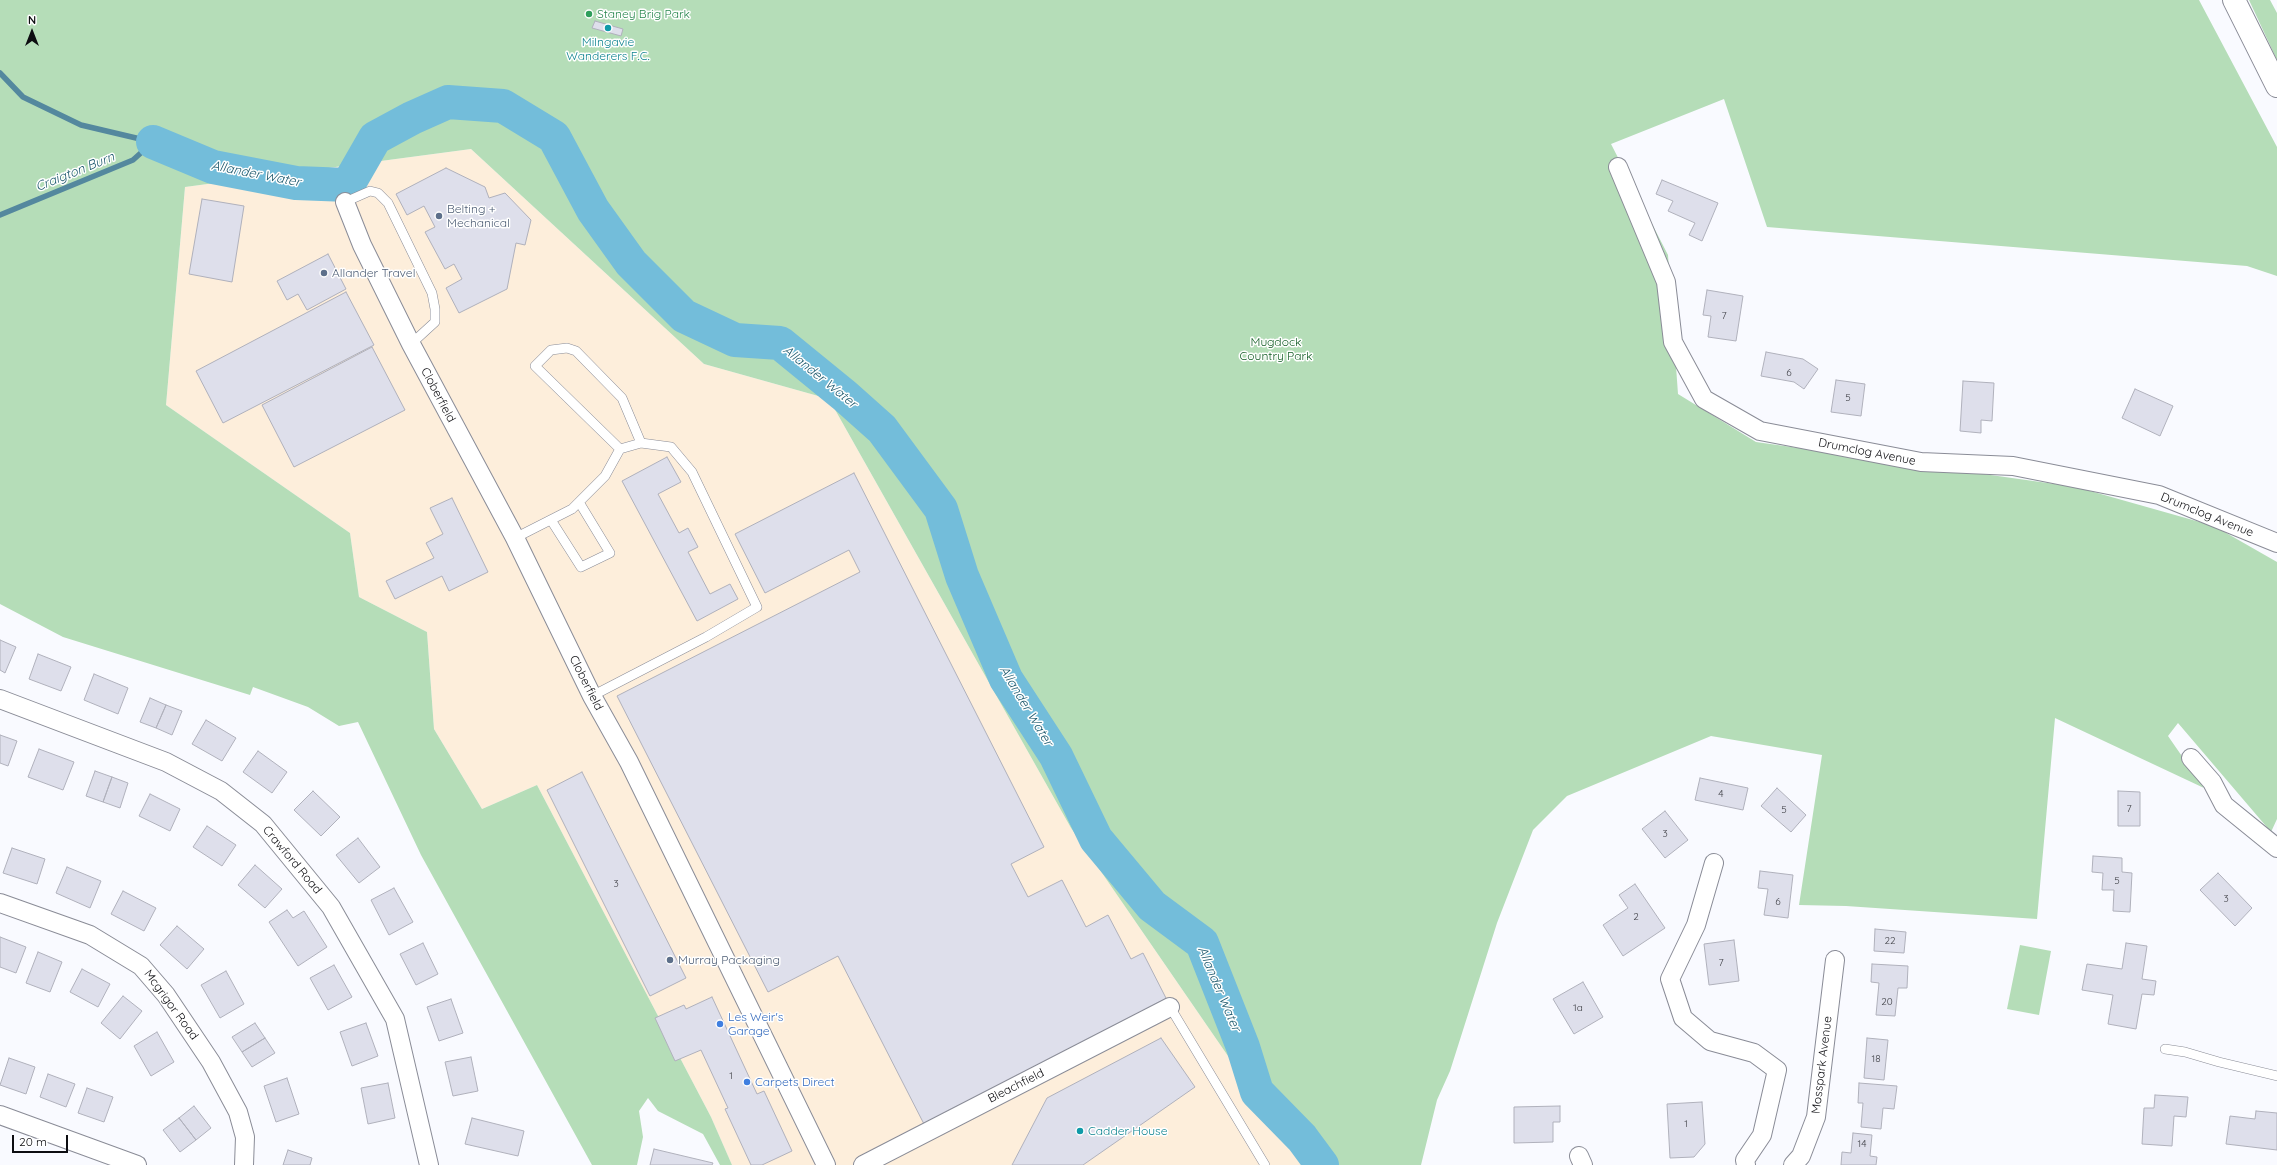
<!DOCTYPE html>
<html>
<head>
<meta charset="utf-8">
<style>
	body { margin:0 }
	#map { position:relative; width:2277px; height:1165px; overflow:hidden; background:#f9faff; font-family:Quicksand,sans-serif }
	canvas { display:block }
	.north { position:absolute; left:12px; top:12px; width:40px; height:40px; -webkit-text-stroke:3px #fff; paint-order:stroke; rotate:0deg; font-size:11px; font-weight:700; line-height:16px; text-align:center; color:#0d0d11 }
	.north::after { content:''; display:block; margin:auto; width:14px; height:18px; background:#0d0d11; clip-path:polygon(50% 0,100% 100%,50% 72%,0 100%) }
	.scale { position:absolute; left:12px; top:1135px; width:56px; height:18px; box-sizing:border-box; border:2px solid #0d0d11; border-top:0; padding-left:5px; font-size:12px; line-height:14px; white-space:nowrap; color:#0d0d11; -webkit-text-stroke:3px #fff; paint-order:stroke }
</style>
</head>
<body>
<div id="map">
<canvas width="2277" height="1165"></canvas>
<div class="north">N</div>
<div class="scale">20 m</div>
</div>
<script>
const c = document.querySelector('canvas').getContext('2d');
c.lineJoin = 'round';
function fill(path, color) {
  c.fillStyle = color;
  c.fill(path, 'evenodd');
}
function toPath(rows) {
  const path = new Path2D();
  for (const r of rows) {
    path.moveTo(r[0], r[1]);
    for (let i = 2; i < r.length; i += 2) path.lineTo(r[i], r[i + 1]);
  }
  return path;
}
function strokePath(path, color, width, dash) {
  c.strokeStyle = color;
  c.lineWidth = width;
  c.lineCap = dash ? 'butt' : 'round';
  c.setLineDash(dash || []);
  c.stroke(path);
}
function write(font, color, halo, rows, align = 'center') {
  c.font = font + ' Quicksand,sans-serif';
  c.lineWidth = 3;
  c.setLineDash([]);
  c.textBaseline = 'middle';
  c.strokeStyle = halo;
  c.fillStyle = color;
  for (const [text, x, y, turn = 0] of rows) {
    c.save();
    c.translate(x, y);
    c.rotate((+turn || 0) * Math.PI / 180);
    c.textAlign = isNaN(turn) ? turn : align;
    if (halo) c.strokeText(text, 0, 0);
    c.fillText(text, 0, 0);
    c.restore();
  }
}
const industrial = toPath([
	[471,149,704,364,829,399,1071,828,1303,1165,732,1165,711,1117,537,785,482,809,434,729,427,632,359,597,350,533,166,405,185,187]
]);
const green = toPath([
	[0,0,2199,0,2277,147,2277,276,2247,266,1767,227,1724,99,1611,144,1668,255,1678,394,1756,442,2076,487,2214,526,2277,562,2277,819,2271,832,2178,723,2168,736,2204,788,2055,718,2037,919,1846,906,1799,905,1822,755,1711,736,1567,796,1533,830,1497,923,1450,1071,1437,1100,1421,1165,1303,1165,1071,828,829,399,704,364,471,149,185,187,166,405,350,533,359,597,427,632,434,729,482,809,537,785,711,1117,732,1165,720,1165,703,1134,658,1111,648,1098,639,1111,643,1137,637,1165,592,1165,421,855,358,722,339,726,308,707,253,687,250,695,63,637,0,604],
	[2249,0,2270,0,2277,13,2277,60],
	[2020,945,2051,951,2039,1015,2007,1009]
]);
const stream = toPath([
	[0,73,23,97,81,125,153,142],
	[0,215,133,160,153,142]
]);
const river = toPath([
	[153,142,213,167,296,183,348,185,375,138,412,118,448,102,503,106,554,137,593,210,631,263,684,316,735,340,780,343,845,396,882,429,941,509,962,576,1006,679,1056,756,1096,839,1152,906,1202,943,1243,1047,1257,1092,1302,1138,1322,1165]
]);
const building = toPath([
	[595,21,623,29,621,36,592,28,595,21],
	[446,168,485,187,489,198,505,193,531,220,525,245,516,243,507,289,459,313,446,288,462,279,454,264,445,269,425,232,435,227,424,206,407,215,396,194,446,168],
	[1662,180,1718,203,1702,241,1689,235,1695,223,1668,211,1673,201,1656,194,1662,180],
	[202,199,244,206,232,282,189,274,202,199],
	[328,254,346,289,307,310,298,294,287,300,277,281,328,254],
	[1707,290,1743,296,1736,341,1708,337,1711,316,1703,315,1707,290],
	[346,292,374,345,223,423,196,371,346,292],
	[372,347,405,410,294,467,262,405,372,347],
	[1766,352,1803,359,1818,369,1804,389,1794,382,1761,376,1766,352],
	[1836,380,1865,384,1861,416,1831,412,1836,380],
	[1963,381,1994,383,1992,421,1981,420,1981,433,1960,431,1963,381],
	[2135,389,2173,406,2160,436,2122,418,2135,389],
	[667,457,681,482,658,494,679,533,688,528,698,547,688,552,710,594,730,584,738,599,697,621,622,481,667,457],
	[854,473,1044,847,1011,864,1028,897,1062,880,1086,927,1108,915,1131,959,1143,953,1168,1002,925,1126,838,956,768,992,617,696,860,572,849,550,765,593,735,534,854,473],
	[452,498,488,572,449,591,442,576,395,599,386,581,434,558,426,543,443,534,430,508,452,498],
	[0,640,16,647,5,673,0,670,0,640],
	[38,654,71,667,61,691,29,679,38,654],
	[94,674,128,688,118,714,84,700,94,674],
	[150,698,166,705,156,728,140,722,150,698],
	[166,705,182,711,172,735,156,728,166,705],
	[206,720,236,738,222,761,192,744,206,720],
	[0,735,17,741,8,766,0,763,0,735],
	[39,749,74,762,63,790,28,777,39,749],
	[258,751,287,772,272,793,243,772,258,751],
	[95,771,112,777,103,802,86,796,95,771],
	[582,772,686,978,650,996,547,790,582,772],
	[112,777,128,783,120,808,103,802,112,777],
	[1700,778,1748,788,1743,810,1695,800,1700,778],
	[1777,788,1806,815,1791,832,1761,806,1777,788],
	[313,791,340,817,321,836,294,810,313,791],
	[2118,791,2140,792,2140,826,2118,826,2118,791],
	[150,794,180,809,170,831,139,816,150,794],
	[1665,811,1688,840,1665,858,1642,829,1665,811],
	[207,826,236,845,222,866,193,847,207,826],
	[358,838,380,867,359,883,336,855,358,838],
	[12,848,45,859,37,884,3,873,12,848],
	[2093,856,2122,858,2122,872,2132,873,2130,912,2113,911,2114,890,2102,890,2103,873,2092,872,2093,856],
	[255,865,282,889,265,908,238,885,255,865],
	[67,867,101,881,90,908,56,893,67,867],
	[1760,871,1793,875,1788,918,1764,915,1768,889,1758,888,1760,871],
	[2218,873,2252,908,2235,926,2200,890,2218,873],
	[1635,884,1665,928,1623,956,1603,925,1628,908,1619,895,1635,884],
	[394,888,413,922,389,935,371,900,394,888],
	[123,891,156,908,144,931,111,914,123,891],
	[287,910,293,918,304,911,327,947,298,966,269,922,287,910],
	[177,926,204,949,187,969,160,945,177,926],
	[1875,929,1906,932,1904,953,1874,951,1875,929],
	[0,937,26,947,16,973,0,967,0,937],
	[1734,940,1739,981,1709,985,1704,944,1734,940],
	[423,943,438,974,416,985,400,954,423,943],
	[2126,943,2147,946,2142,979,2156,981,2154,995,2142,994,2136,1029,2108,1024,2113,995,2082,990,2087,964,2122,969,2126,943],
	[38,952,62,962,50,992,26,983,38,952],
	[1872,964,1908,966,1907,988,1898,988,1895,1016,1876,1015,1879,983,1871,982,1872,964],
	[334,965,352,997,328,1010,310,978,334,965],
	[82,969,110,984,98,1007,70,992,82,969],
	[226,971,244,1004,220,1018,201,985,226,971],
	[1583,982,1603,1017,1574,1034,1553,999,1583,982],
	[123,996,142,1011,120,1039,101,1023,123,996],
	[712,997,757,1094,764,1091,792,1151,762,1165,751,1165,725,1109,728,1108,701,1050,675,1061,655,1018,684,1005,686,1009,712,997],
	[451,999,463,1033,439,1041,427,1007,451,999],
	[255,1023,265,1038,242,1052,232,1037,255,1023],
	[366,1023,378,1056,352,1066,340,1032,366,1023],
	[157,1032,174,1062,151,1076,134,1046,157,1032],
	[265,1038,275,1053,252,1067,242,1052,265,1038],
	[1161,1038,1195,1087,1083,1165,1012,1165,1047,1098,1161,1038],
	[1867,1038,1888,1040,1884,1080,1864,1078,1867,1038],
	[471,1057,478,1091,453,1096,445,1062,471,1057],
	[9,1058,35,1067,26,1094,0,1085,9,1058],
	[48,1074,75,1084,66,1107,40,1097,48,1074],
	[287,1078,299,1114,276,1122,264,1086,287,1078],
	[388,1083,395,1118,368,1124,361,1088,388,1083],
	[1859,1083,1897,1086,1894,1109,1883,1108,1881,1129,1861,1127,1863,1103,1858,1103,1859,1083],
	[87,1088,113,1097,104,1122,78,1113,87,1088],
	[2155,1095,2188,1097,2186,1117,2174,1116,2172,1146,2142,1144,2144,1108,2154,1108,2155,1095],
	[1702,1102,1705,1144,1694,1157,1670,1158,1667,1104,1702,1102],
	[194,1106,211,1128,196,1140,179,1118,194,1106],
	[1560,1106,1560,1122,1553,1122,1553,1142,1514,1143,1514,1107,1560,1106],
	[2256,1111,2277,1113,2277,1150,2226,1144,2230,1116,2255,1119,2256,1111],
	[179,1118,196,1140,180,1152,163,1130,179,1118],
	[472,1118,524,1131,518,1156,465,1144,472,1118],
	[1853,1133,1872,1135,1870,1156,1877,1157,1876,1165,1841,1165,1842,1152,1851,1153,1853,1133],
	[654,1149,713,1163,712,1165,650,1165,654,1149],
	[288,1150,312,1158,310,1165,283,1165,288,1150]
]);
const lane = toPath([
	[345,202,370,191,378,193,388,203,432,293,435,309,435,322,411,344],
	[620,449,535,366,551,350,567,348,576,351,622,398,641,443],
	[551,520,581,567,610,553,579,502],
	[515,538,572,509,605,476,620,449,641,443,671,447,692,472,757,607,706,637,592,696],
	[1170,1007,1265,1165],
	[2165,1049,2185,1052,2219,1062,2277,1076]
]);
const street = toPath([
	[1618,167,1666,282,1673,342,1704,399,1760,431,1921,462,2013,466,2159,495,2277,543],
	[345,202,362,245,411,344,515,538,592,696,629,762,826,1165],
	[0,699,166,762,221,791,263,824,331,907,395,1019,429,1165],
	[2191,758,2212,782,2224,805,2277,848],
	[1714,863,1696,925,1670,979,1683,1018,1710,1041,1754,1053,1777,1070,1762,1135,1745,1160,1746,1165],
	[0,903,90,935,141,966,166,995,211,1062,238,1112,245,1137,244,1165],
	[0,1115,137,1165],
	[1579,1156,1583,1165],
	[863,1165,1170,1007],
	[1793,1165,1801,1156,1816,1117,1835,960]
]);
const secondary = toPath([
	[2234,0,2277,86]
]);
const markers = [
	[589,14,4,"#2e9e5b"],
	[608,28,4,"#0f9aa8"],
	[439,216,4,"#5c6f8a"],
	[324,273,4,"#5c6f8a"],
	[670,960,4,"#5c6f8a"],
	[720,1024,4,"#3f7fe0"],
	[747,1082,4,"#3f7fe0"],
	[1080,1131,4,"#0f9aa8"]
];
const numberNames = [
	["7",1724,316],
	["6",1789,373],
	["5",1848,398],
	["4",1721,794],
	["7",2129,809],
	["5",1784,810],
	["3",1665,834],
	["5",2117,881],
	["3",616,884],
	["3",2226,899],
	["6",1778,902],
	["2",1636,917],
	["22",1890,941],
	["7",1721,963],
	["20",1887,1002],
	["1a",1578,1008],
	["18",1876,1059],
	["1",731,1076],
	["1",1686,1124],
	["14",1862,1144]
];
const leisureNames = [
	["Staney Brig Park",597,14]
];
const cultureNames = [
	["Milngavie",608,42],
	["Wanderers F.C.",608,56],
	["Cadder House",1088,1131,"left"]
];
const serviceNames = [
	["Belting +",447,209],
	["Mechanical",447,223],
	["Allander Travel",332,273],
	["Murray Packaging",678,960]
];
const parkNames = [
	["Mugdock",1276,342],
	["Country Park",1276,356]
];
const streetNames = [
	["Cloberfield",438,395,62],
	["Drumclog Avenue",1867,452,11],
	["Drumclog Avenue",2207,515,22],
	["Cloberfield",586,683,63],
	["Crawford Road",292,860,50],
	["Mcgrigor Road",171,1005,54],
	["Mosspark Avenue",1822,1065,-83],
	["Bleachfield",1016,1086,-27]
];
const shopNames = [
	["Les Weir's",728,1017],
	["Garage",728,1031],
	["Carpets Direct",755,1082]
];
const waterNames = [
	["Craigton Burn",75,172,-22],
	["Allander Water",256,174,11],
	["Allander Water",820,377,39],
	["Allander Water",1026,706,59],
	["Allander Water",1219,989,67]
];
fill(industrial, '#fdeedb');
fill(green, '#b5ddb8');
strokePath(stream, '#54889e', 5.5);
strokePath(river, '#73bdda', 34);
fill(building, '#dedfeb');
strokePath(building, '#b0b1bc', 1);
strokePath(lane, '#8a8c97', 10);
strokePath(street, '#8a8c97', 20);
strokePath(secondary, '#8a8c97', 24);
strokePath(lane, '#fff', 9);
strokePath(street, '#fff', 18);
strokePath(secondary, '#fff', 22);
for (const [x, y, r, color] of markers) {
  const dot = new Path2D();
  dot.arc(x, y, r, 0, 2 * Math.PI);
  c.fillStyle = color;
  c.fill(dot);
  strokePath(dot, '#fff', 1.5);
}
write('10px', '#414248', null, numberNames);
write('12px', '#27864d', '#fff', leisureNames, 'left');
write('12px', '#0d838f', '#fff', cultureNames);
write('12px', '#4e5e75', '#fff', serviceNames, 'left');
write('12px', '#105b22', '#fff', parkNames);
write('12px', '#0d0d11', '#fff', streetNames);
write('12px', '#366cbe', '#fff', shopNames, 'left');
write('italic 13px', '#1d596d', '#fff', waterNames);
</script>
</body>
</html>
